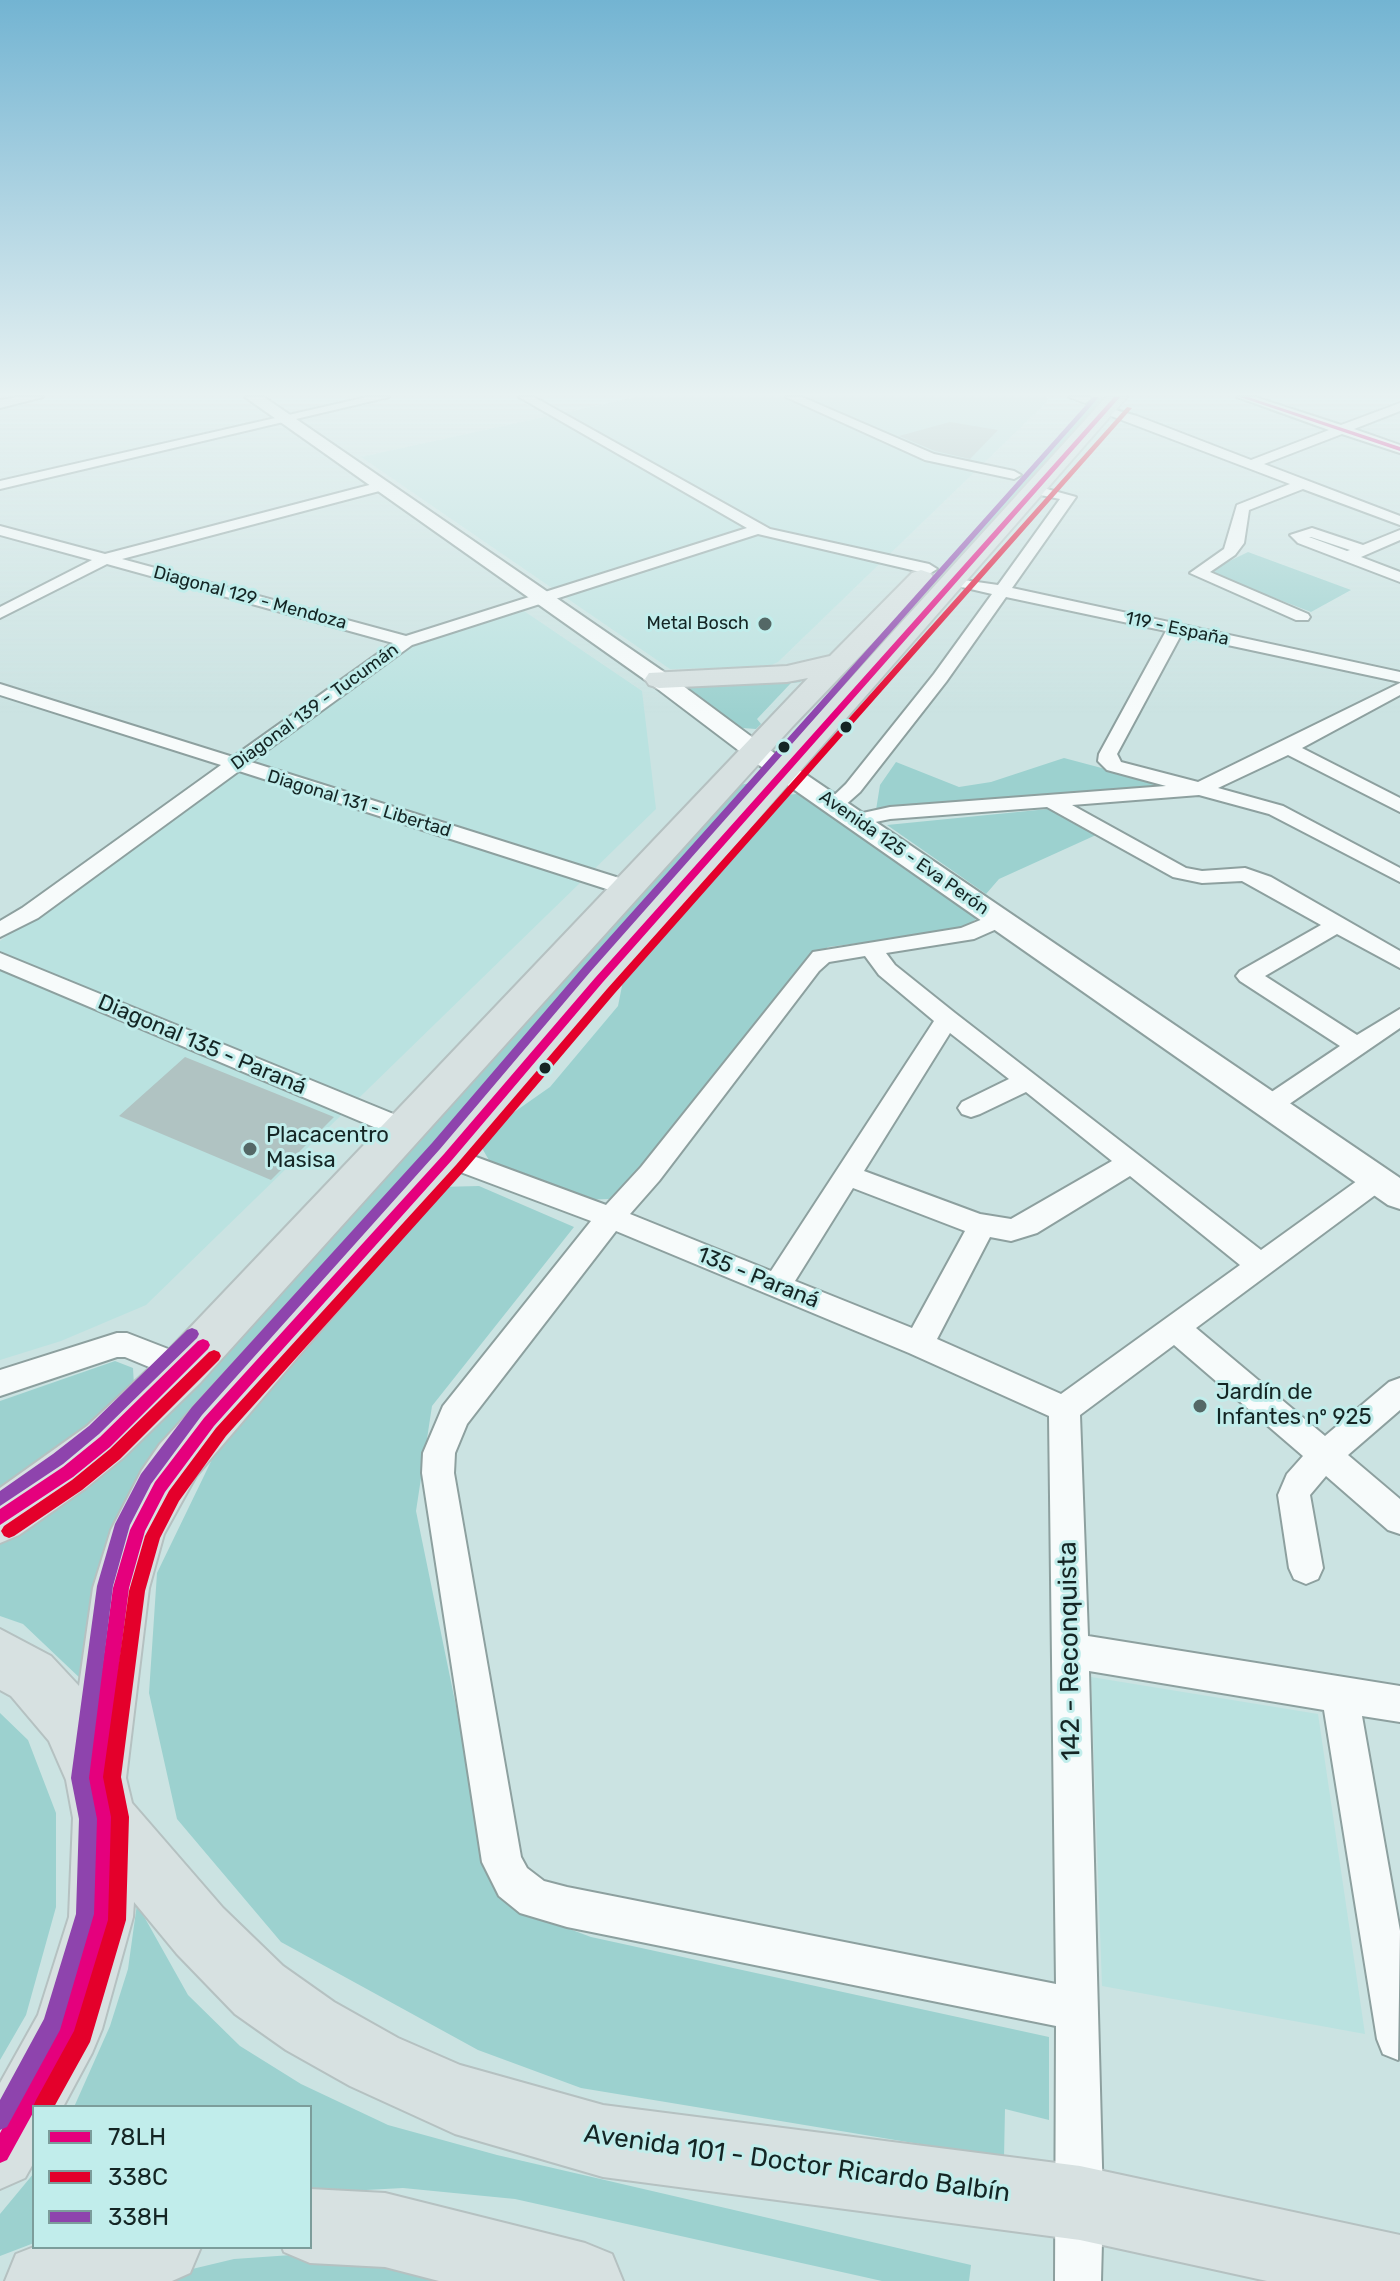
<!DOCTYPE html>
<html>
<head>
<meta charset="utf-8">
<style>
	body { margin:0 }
	#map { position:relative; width:1400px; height:2281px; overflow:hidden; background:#cbe3e2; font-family:Rubik,sans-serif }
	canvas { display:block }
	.legend { position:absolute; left:32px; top:2105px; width:280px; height:144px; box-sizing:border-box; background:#c1edeb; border:2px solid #7c9d9b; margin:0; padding:10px 14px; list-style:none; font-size:24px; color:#142524 }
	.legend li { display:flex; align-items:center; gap:16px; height:40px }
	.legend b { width:40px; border:2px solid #7c9d9b }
</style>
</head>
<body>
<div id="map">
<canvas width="1400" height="2281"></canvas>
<ul class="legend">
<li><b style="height:10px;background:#e5007d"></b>78LH</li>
<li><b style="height:10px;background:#e4002b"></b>338C</li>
<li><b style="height:10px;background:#8e44ad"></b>338H</li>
</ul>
</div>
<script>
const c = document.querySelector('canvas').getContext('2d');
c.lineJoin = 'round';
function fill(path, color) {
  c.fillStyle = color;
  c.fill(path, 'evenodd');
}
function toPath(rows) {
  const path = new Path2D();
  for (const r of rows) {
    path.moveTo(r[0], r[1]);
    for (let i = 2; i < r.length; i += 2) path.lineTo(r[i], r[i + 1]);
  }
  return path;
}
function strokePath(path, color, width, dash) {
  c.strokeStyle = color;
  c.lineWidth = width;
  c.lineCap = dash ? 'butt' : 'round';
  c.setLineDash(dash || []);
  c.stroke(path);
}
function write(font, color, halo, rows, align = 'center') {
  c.font = font + ' Rubik,sans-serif';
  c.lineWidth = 6;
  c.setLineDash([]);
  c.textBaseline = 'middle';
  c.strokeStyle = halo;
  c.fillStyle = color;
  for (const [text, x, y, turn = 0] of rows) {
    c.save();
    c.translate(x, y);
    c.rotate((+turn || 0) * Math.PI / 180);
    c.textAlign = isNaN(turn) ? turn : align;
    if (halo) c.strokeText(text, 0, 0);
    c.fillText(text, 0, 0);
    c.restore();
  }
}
const built = toPath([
	[636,397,1047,397,1048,401,778,662,767,667,670,669,361,457],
	[524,611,642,691,656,809,146,1305,61,1341,0,1360,0,941,418,643],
	[1091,1677,1318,1714,1365,2034,1102,1986]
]);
const green = toPath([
	[1106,397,848,688,802,727,802,723,1096,398],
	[1248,552,1351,590,1311,612,1207,572],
	[796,677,801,682,791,683,757,719,761,724,756,729,742,728,682,686],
	[1064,758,1173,787,876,810,880,785,896,762,959,787,991,782],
	[750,783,696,844,673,879,94,1595,86,1639,83,1681,23,1624,0,1616,0,1541,128,1450,177,1405,740,785],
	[806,793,979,917,961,930,828,947,810,961,646,1168,609,1199,581,1200,490,1162,482,1148,500,1122,550,1087,618,1006,625,971,786,795],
	[1048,809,1096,835,999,879,986,894,887,825],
	[479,1186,574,1227,432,1406,416,1511,492,1882,545,1920,591,1937,1049,2037,1049,2120,1005,2109,1004,2158,581,2088,478,2050,281,1942,177,1819,149,1693,157,1573,218,1447,439,1187],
	[115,1361,133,1368,134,1386,69,1441,0,1486,0,1401],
	[0,1713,28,1740,56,1813,56,1907,26,2015,0,2060],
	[137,1904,188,1995,240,2046,301,2084,388,2125,497,2155,971,2265,969,2281,882,2281,515,2199,403,2188,310,2193,310,2107,74,2107,110,2026,128,1969],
	[34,2173,34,2243,0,2256,0,2214],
	[306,2254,504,2281,142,2281,234,2259]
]);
const building = toPath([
	[950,422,998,430,970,459,935,451,899,436],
	[185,1057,334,1117,271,1180,119,1116]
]);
const minor = toPath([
	[18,397,43,397,0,408,0,400,18,397],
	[367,397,389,397,0,489,0,481,367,397],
	[519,397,534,397,770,529,929,564,937,569,929,574,758,534,412,645,251,762,635,883,638,888,635,893,619,893,239,771,38,918,0,937,0,921,22,908,221,765,0,695,0,684,233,757,393,643,107,564,0,618,0,607,92,560,0,535,0,526,105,554,377,483,387,483,387,489,122,559,406,636,747,528,519,397],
	[786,397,802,397,934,454,1014,471,1021,475,1014,479,925,460,786,397],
	[1069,397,1090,397,1091,399,1085,403,1069,397],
	[1237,397,1255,397,1341,425,1400,403,1400,411,1354,429,1400,445,1400,453,1342,434,1264,464,1400,516,1400,525,1303,489,1249,510,1244,543,1235,555,1210,572,1308,614,1310,617,1308,620,1296,620,1190,573,1224,549,1237,505,1290,484,1098,411,1104,407,1137,416,1251,460,1329,430,1237,397],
	[1036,486,1076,497,1012,588,1400,672,1400,682,1181,635,1117,754,1121,762,1198,782,1400,683,1400,695,1302,748,1400,798,1400,812,1288,755,1218,788,1283,806,1400,868,1400,882,1269,814,1199,795,1072,805,1186,868,1202,871,1245,868,1271,877,1400,951,1400,968,1337,934,1265,976,1357,1035,1400,1009,1400,1028,1279,1111,1270,1114,1261,1111,1257,1105,1261,1099,1340,1046,1240,981,1236,976,1240,971,1321,925,1242,881,1202,883,1173,877,1047,807,890,819,856,826,846,820,849,816,890,807,1166,786,1107,770,1098,761,1099,754,1166,631,1006,597,946,682,860,792,842,808,835,810,825,804,846,784,934,674,992,594,949,584,949,578,998,585,1060,499,1031,493,1029,490,1036,486],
	[1312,528,1363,545,1400,530,1400,540,1361,557,1400,572,1400,582,1298,543,1290,535,1312,528],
	[1309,537,1311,537,1350,550,1347,551,1309,537],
	[1000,912,1011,919,1008,924,974,939,886,953,895,965,955,1013,1261,1250,1368,1173,1377,1170,1386,1173,1390,1180,1386,1187,1196,1328,1325,1436,1389,1382,1400,1378,1400,1410,1348,1455,1400,1499,1400,1534,1388,1530,1326,1476,1310,1495,1323,1568,1318,1579,1306,1584,1294,1579,1289,1568,1278,1495,1287,1474,1303,1456,1174,1345,1080,1415,1088,1636,1400,1686,1400,1722,1362,1716,1400,1931,1398,2060,1383,2054,1377,2039,1324,1710,1089,1671,1103,2203,1101,2281,1055,2281,1056,2026,567,1927,520,1913,499,1896,482,1862,422,1473,423,1453,443,1406,591,1221,439,1164,435,1157,439,1150,448,1147,457,1150,606,1205,641,1167,813,952,961,928,1000,912],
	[865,956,879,975,934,1021,771,1271,630,1214,659,1181,819,971,829,962,865,956],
	[950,1033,1009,1079,962,1102,958,1108,962,1114,971,1117,980,1114,1026,1092,1112,1161,1011,1219,980,1214,864,1171,950,1033],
	[1130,1176,1240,1265,1061,1394,937,1339,990,1237,1011,1241,1037,1233,1130,1176],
	[853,1188,965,1231,912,1328,795,1281,853,1188],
	[616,1231,909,1353,1049,1416,1056,1984,567,1887,544,1881,527,1868,521,1857,454,1473,455,1453,467,1424,616,1231],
	[0,953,413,1122,417,1129,413,1136,404,1138,395,1136,0,969,0,953],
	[117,1333,127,1333,194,1359,198,1368,194,1377,183,1381,125,1357,117,1357,0,1396,0,1370,117,1333]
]);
const tertiary = toPath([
	[245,397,264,397,667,674,764,746,1400,1178,1400,1209,1388,1205,746,756,651,684,245,397]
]);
const primary = toPath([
	[1106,397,1127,397,774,801,196,1476,164,1534,149,1588,126,1778,132,1803,223,1908,283,1966,334,2002,398,2038,460,2065,603,2105,1080,2166,1400,2235,1400,2281,1267,2281,1080,2240,603,2177,455,2134,350,2086,286,2050,235,2014,177,1954,134,1902,133,1917,102,2029,92,2053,63,2107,34,2107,34,2162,25,2178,0,2189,0,2083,38,2015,69,1917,73,1818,66,1780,49,1741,11,1696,0,1690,0,1629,51,1656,79,1686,93,1588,111,1530,142,1470,160,1444,433,1146,752,787,1106,397],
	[921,570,930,573,934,578,930,583,793,726,200,1383,123,1458,86,1488,19,1535,0,1543,0,1488,87,1426,166,1353,808,678,787,682,659,688,649,685,645,679,649,673,787,666,830,656,912,573,921,570],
	[310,2189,385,2193,585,2243,612,2254,623,2281,439,2281,385,2267,310,2263,284,2252,282,2247,310,2247,310,2189],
	[34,2247,201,2247,190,2273,172,2281,5,2281,16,2254,34,2247]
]);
const bus1 = toPath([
	[1114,397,1120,397,603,982,452,1160,214,1426,165,1492,145,1531,129,1588,105,1778,113,1818,110,1917,75,2036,36,2107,34,2107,34,2111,7,2160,0,2163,0,2133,59,2025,92,1917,95,1818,87,1778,113,1588,130,1530,155,1482,204,1418,444,1154,595,978,1114,397],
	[1240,397,1248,397,1400,447,1400,451,1240,397],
	[203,1339,208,1341,210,1345,208,1349,110,1447,73,1477,0,1525,0,1509,63,1467,100,1437,198,1341,203,1339]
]);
const bus2 = toPath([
	[1127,407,1132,408,615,993,464,1171,226,1436,179,1501,160,1538,145,1591,121,1777,129,1817,126,1920,90,2042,54,2107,34,2107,34,2110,33,2107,36,2100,74,2031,108,1920,111,1817,103,1777,129,1591,145,1536,169,1491,216,1428,456,1165,607,989,1127,407],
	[214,1350,219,1352,221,1356,219,1360,120,1459,82,1490,14,1536,9,1538,4,1536,1,1531,4,1526,72,1480,110,1449,209,1352,214,1350]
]);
const bus3 = toPath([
	[1093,397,1099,397,591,971,440,1149,202,1415,151,1484,130,1525,113,1586,89,1778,97,1819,94,1914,60,2030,7,2127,0,2130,0,2100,44,2019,76,1914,79,1819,71,1778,97,1586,115,1524,141,1474,192,1407,432,1143,583,967,1093,397],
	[192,1328,197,1330,199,1334,197,1338,99,1434,63,1464,0,1506,0,1491,53,1454,89,1426,187,1330,192,1328]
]);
const markers = [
	[765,624,8,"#546866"],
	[846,727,7,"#142524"],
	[784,747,7,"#142524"],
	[545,1068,7,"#142524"],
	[250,1149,8,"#546866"],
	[1200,1406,8,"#546866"]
];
const farStreetnames = [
	["Diagonal 129 - Mendoza",250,598,15],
	["119 - España",1177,629,12],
	["Diagonal 139 - Tucumán",315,707,-36],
	["Diagonal 131 - Libertad",359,804,17],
	["Avenida 125 - Eva Perón",904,853,35]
];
const farPoinames = [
	["Metal Bosch",749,624]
];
const streetNames = [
	["Diagonal 135 - Paraná",202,1045,23],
	["135 - Paraná",758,1278,22]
];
const poiNames = [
	["Placacentro",266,1136],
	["Masisa",266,1161],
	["Jardín de",1216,1393],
	["Infantes nº 925",1216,1418]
];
const nearStreetnames = [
	["142 - Reconquista",1070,1651,-91],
	["Avenida 101 - Doctor Ricardo Balbín",797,2164,8]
];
fill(built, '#bae2e0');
fill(green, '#9cd1cf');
fill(building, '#b0c3c2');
strokePath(minor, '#8da09f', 4);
strokePath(tertiary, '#8da09f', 4);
strokePath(primary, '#b5c1c1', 4);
fill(minor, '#f7fbfb');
fill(tertiary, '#f7fbfb');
fill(primary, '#d7e1e1');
fill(bus1, '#e5007d');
fill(bus2, '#e4002b');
fill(bus3, '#8e44ad');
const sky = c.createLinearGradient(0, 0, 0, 716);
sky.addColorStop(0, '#73b4d2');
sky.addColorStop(0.55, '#e8f2f2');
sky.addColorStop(1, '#e8f2f200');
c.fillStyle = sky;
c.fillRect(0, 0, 1400, 716);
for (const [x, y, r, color] of markers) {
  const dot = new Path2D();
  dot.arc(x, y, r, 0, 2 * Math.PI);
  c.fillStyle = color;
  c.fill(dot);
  strokePath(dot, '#c1edeb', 3);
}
write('18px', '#142524', '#c1edeb', farStreetnames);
write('18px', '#142524', '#c1edeb', farPoinames, 'right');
write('22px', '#142524', '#c1edeb', streetNames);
write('22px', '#142524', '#c1edeb', poiNames, 'left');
write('26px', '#142524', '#c1edeb', nearStreetnames);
</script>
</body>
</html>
